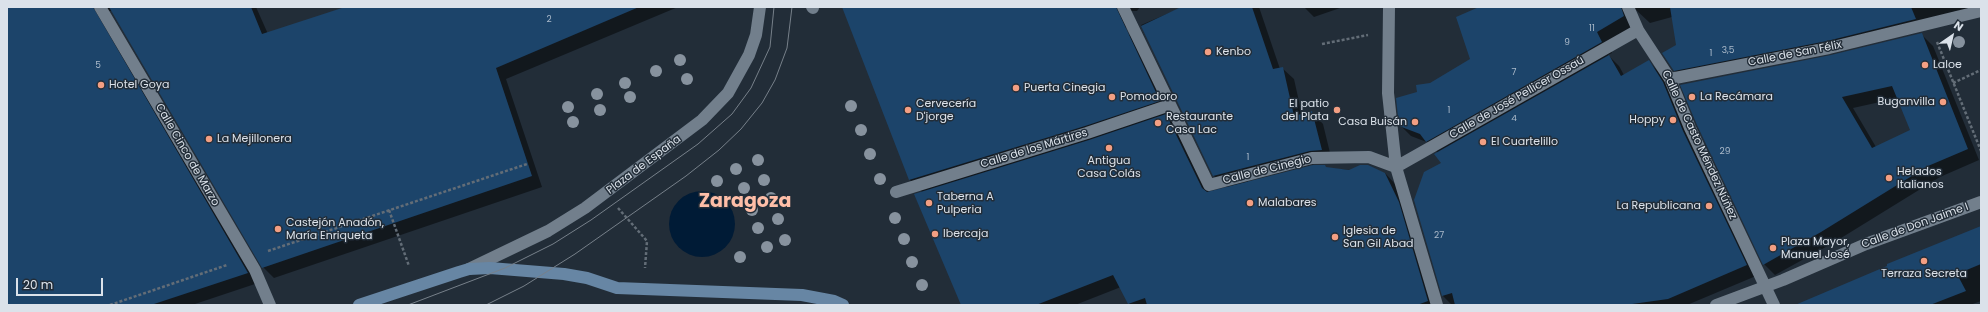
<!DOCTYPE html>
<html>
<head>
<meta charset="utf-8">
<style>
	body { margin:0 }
	#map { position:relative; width:1988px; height:312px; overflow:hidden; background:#222d38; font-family:Poppins,sans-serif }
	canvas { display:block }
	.frame { position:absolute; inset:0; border:8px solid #dbe2ea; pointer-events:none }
	.north { position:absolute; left:1932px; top:16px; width:40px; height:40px; -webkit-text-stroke:3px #222d38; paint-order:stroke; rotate:34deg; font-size:11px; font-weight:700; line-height:16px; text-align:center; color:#dbe2ea }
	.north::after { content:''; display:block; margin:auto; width:14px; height:18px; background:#dbe2ea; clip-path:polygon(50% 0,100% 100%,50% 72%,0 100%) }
	.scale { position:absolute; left:16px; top:278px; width:87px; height:18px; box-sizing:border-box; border:2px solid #dbe2ea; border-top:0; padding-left:5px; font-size:12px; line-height:14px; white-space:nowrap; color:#dbe2ea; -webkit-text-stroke:3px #222d38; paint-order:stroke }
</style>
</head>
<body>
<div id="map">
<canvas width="1988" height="312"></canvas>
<div class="frame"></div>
<div class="north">N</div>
<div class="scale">20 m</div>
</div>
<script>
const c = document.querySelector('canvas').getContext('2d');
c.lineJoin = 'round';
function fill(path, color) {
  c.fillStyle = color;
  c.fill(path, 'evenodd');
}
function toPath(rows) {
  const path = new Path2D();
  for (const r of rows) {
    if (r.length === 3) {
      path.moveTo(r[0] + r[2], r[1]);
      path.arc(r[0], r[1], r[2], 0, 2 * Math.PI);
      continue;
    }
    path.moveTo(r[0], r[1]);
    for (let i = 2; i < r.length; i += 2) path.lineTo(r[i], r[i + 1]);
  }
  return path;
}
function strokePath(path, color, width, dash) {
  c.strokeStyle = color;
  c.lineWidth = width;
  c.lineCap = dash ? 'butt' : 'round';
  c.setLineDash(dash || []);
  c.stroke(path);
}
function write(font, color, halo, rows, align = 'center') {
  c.font = font + ' Poppins,sans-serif';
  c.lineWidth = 3;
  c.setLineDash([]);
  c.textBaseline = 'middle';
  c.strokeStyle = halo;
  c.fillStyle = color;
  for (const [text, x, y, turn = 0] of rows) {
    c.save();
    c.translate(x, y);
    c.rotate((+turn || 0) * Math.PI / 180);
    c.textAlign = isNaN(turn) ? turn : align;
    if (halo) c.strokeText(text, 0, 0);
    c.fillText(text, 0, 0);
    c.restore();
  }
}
const water = toPath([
	[702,224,33]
]);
const shadow = toPath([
	[7,7,256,7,268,34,348,7,678,7,506,79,542,187,274,278,263,267,112,11,108,11,258,283,192,305,7,305],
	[843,7,1140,7,1137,11,1132,11,1128,15,1128,24,1125,30,1137,43,1171,112,1165,114,1177,126,1209,193,1227,188,1214,176,1141,25,1183,7,1259,7,1280,69,1282,68,1294,79,1302,115,1312,112,1323,124,1332,161,1322,162,1248,181,1248,183,1327,168,1385,173,1396,185,1436,305,1130,305,1121,287,1075,305,962,305,923,193,910,180],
	[1304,7,1343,7,1314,17],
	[1481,7,1981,7,1685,81,1674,70,1678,45,1672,17,1650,23,1636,10,1631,18,1634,28,1607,43,1612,53,1608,55,1619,66,1624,75,1649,62,1659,72,1673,94,1756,276,1687,305,1452,305,1443,296,1415,200,1442,163,1438,153,1429,143,1411,136,1400,125,1418,93,1471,59],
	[1921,34,1933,46,1979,160,1940,177,1833,243,1775,275,1764,264,1831,56],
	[1898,98,1911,131,1876,147,1853,108],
	[1981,227,1981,301,1970,305,1812,305]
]);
const building = toPath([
	[7,7,93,7,248,273,151,305,7,305],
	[109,7,251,7,262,34,345,7,639,7,496,68,532,176,262,268],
	[842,7,1116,7,1160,101,1085,126,909,180],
	[1181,7,1252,7,1273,69,1283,67,1294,116,1312,111,1322,150,1310,151,1213,176,1141,26],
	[1479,7,1621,7,1624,16,1597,32,1602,42,1426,142,1420,134,1399,126,1396,98,1417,92,1416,85,1430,83,1470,59,1456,17],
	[1670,7,1911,7,1916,19,1827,41,1674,71,1662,53,1676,45],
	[1922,33,1968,149,1928,166,1821,232,1763,265,1697,125,1680,85,1831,55],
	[1892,86,1910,130,1872,148,1842,97],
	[1609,55,1621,76,1649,60,1663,82,1683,131,1747,265,1668,299,1625,305,1455,305,1452,293,1442,296,1414,200,1424,172,1441,163,1434,154],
	[1166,114,1202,188,1207,192,1313,165,1325,165,1326,167,1349,170,1360,165,1368,165,1385,173,1399,202,1428,301,1417,305,1147,305,1145,298,1128,304,1113,275,1036,305,961,305,914,194,1089,140],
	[1981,226,1981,264,1957,274,1966,291,1930,305,1795,305,1887,266,1887,264]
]);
const path = toPath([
	[1937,42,1981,151],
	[1322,44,1368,35],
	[1953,83,1981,70],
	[618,208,647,241,645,268],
	[389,210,409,266],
	[268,251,527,164],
	[110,305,227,265]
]);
const street = toPath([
	[100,7,255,270,270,305],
	[812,7,813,8],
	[1123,7,1209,185,1312,158,1369,157,1396,167],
	[1389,7,1388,93,1396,167,1437,305],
	[1628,7,1638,30,1670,79,1690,128,1774,305],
	[1670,79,1829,48,1981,11],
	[1396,167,1638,30],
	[896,192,1087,133,1170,105],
	[469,269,548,231,585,208,702,120,728,93,749,55,756,35,760,7],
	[1716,305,1783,280,1866,244,1981,202]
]);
const secondary = toPath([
	[359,305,459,272,469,269,490,268,564,274,587,278,617,288,802,295,834,301,843,305]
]);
const tram = toPath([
	[408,305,505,268,553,244,591,220,698,144,732,114,751,88,770,47,774,7],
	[486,305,524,286,575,254,686,176,719,150,741,129,762,103,775,80,787,48,792,7]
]);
const trees = [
	[1959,42],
	[680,60],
	[656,71],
	[687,79],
	[625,83],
	[597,94],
	[630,97],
	[851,106],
	[568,107],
	[600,110],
	[573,122],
	[861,130],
	[870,154],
	[758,160],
	[736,169],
	[880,179],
	[764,180],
	[717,181],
	[744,188],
	[771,198],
	[752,210],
	[895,218],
	[778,219],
	[758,228],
	[904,239],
	[785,240],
	[767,247],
	[740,257],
	[912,262],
	[922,285]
];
const markers = [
	[1208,52,4,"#f39f83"],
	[1925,65,4,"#f39f83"],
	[101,85,4,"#f39f83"],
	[1016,88,4,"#f39f83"],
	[1112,97,4,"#f39f83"],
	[1692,97,4,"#f39f83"],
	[1943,102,4,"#f39f83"],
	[908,110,4,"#f39f83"],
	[1337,110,4,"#f39f83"],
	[1673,120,4,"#f39f83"],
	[1415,122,4,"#f39f83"],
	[1158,123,4,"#f39f83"],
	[209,139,4,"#f39f83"],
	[1483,142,4,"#f39f83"],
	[1109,148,4,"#f39f83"],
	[1889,178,4,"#f39f83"],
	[929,203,4,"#f39f83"],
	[1250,203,4,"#f39f83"],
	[1709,206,4,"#f39f83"],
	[278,229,4,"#f39f83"],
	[935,234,4,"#f39f83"],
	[1335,237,4,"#f39f83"],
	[1773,248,4,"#f39f83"],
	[1924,261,4,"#f39f83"]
];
const numberNames = [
	["2",549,20],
	["11",1592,29],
	["9",1567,43],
	["3,5",1728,51],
	["1",1711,54],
	["5",98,66],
	["7",1514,73],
	["1",1449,111],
	["4",1514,119],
	["29",1725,152],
	["1",1248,158],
	["27",1439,236]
];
const poiNames = [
	["Kenbo",1216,52],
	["Laloe",1933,65],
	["Hotel Goya",109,85],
	["Puerta Cinegia",1024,88],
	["Pomodoro",1120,97],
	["La Recámara",1700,97],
	["Buganvilla",1935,102,"right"],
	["Cervecería",916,104],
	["D'jorge",916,117],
	["El patio",1329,104,"right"],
	["del Plata",1329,117,"right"],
	["Restaurante",1166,117],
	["Casa Lac",1166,130],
	["Hoppy",1665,120,"right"],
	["Casa Buisán",1407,122,"right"],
	["La Mejillonera",217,139],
	["El Cuartelillo",1491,142],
	["Antigua",1109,161,"center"],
	["Casa Colás",1109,174,"center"],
	["Helados",1897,172],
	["Italianos",1897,185],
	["Taberna A",937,197],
	["Pulperia",937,210],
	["Malabares",1258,203],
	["La Republicana",1701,206,"right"],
	["Castejón Anadón,",286,223],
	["María Enriqueta",286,236],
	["Iglesia de",1343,231],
	["San Gil Abad",1343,244],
	["Ibercaja",943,234],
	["Plaza Mayor,",1781,242],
	["Manuel José",1781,255],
	["Terraza Secreta",1924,274,"center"]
];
const streetNames = [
	["Calle de San Félix",1795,54,-11],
	["Calle de José Pellicer Ossaú",1517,98,-30],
	["Calle de Casto Méndez Núñez",1699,145,65],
	["Calle de los Mártires",1034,149,-17],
	["Calle Cinco de Marzo",187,155,60],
	["Plaza de España",644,165,-37],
	["Calle de Cinegio",1267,170,-14],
	["Calle de Don Jaime I",1915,226,-20]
];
const townNames = [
	["Zaragoza",745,202]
];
fill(water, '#001b36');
fill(shadow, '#0007');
fill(building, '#1c446a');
strokePath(path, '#636d77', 2.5, [3, 2]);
strokePath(street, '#727f8c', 12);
strokePath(secondary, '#6786a4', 12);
strokePath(tram, '#77808a', 1);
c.fillStyle = '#87929e';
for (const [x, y] of trees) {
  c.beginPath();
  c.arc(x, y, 6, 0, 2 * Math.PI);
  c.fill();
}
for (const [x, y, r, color] of markers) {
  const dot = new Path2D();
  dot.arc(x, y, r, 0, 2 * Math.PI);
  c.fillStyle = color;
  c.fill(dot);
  strokePath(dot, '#222d38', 1.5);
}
write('9px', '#abbaca', null, numberNames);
write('11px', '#dbe2ea', '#222d38', poiNames, 'left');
write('11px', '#dbe2ea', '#222d38', streetNames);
write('bold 19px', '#febea8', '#222d38', townNames);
</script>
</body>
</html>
